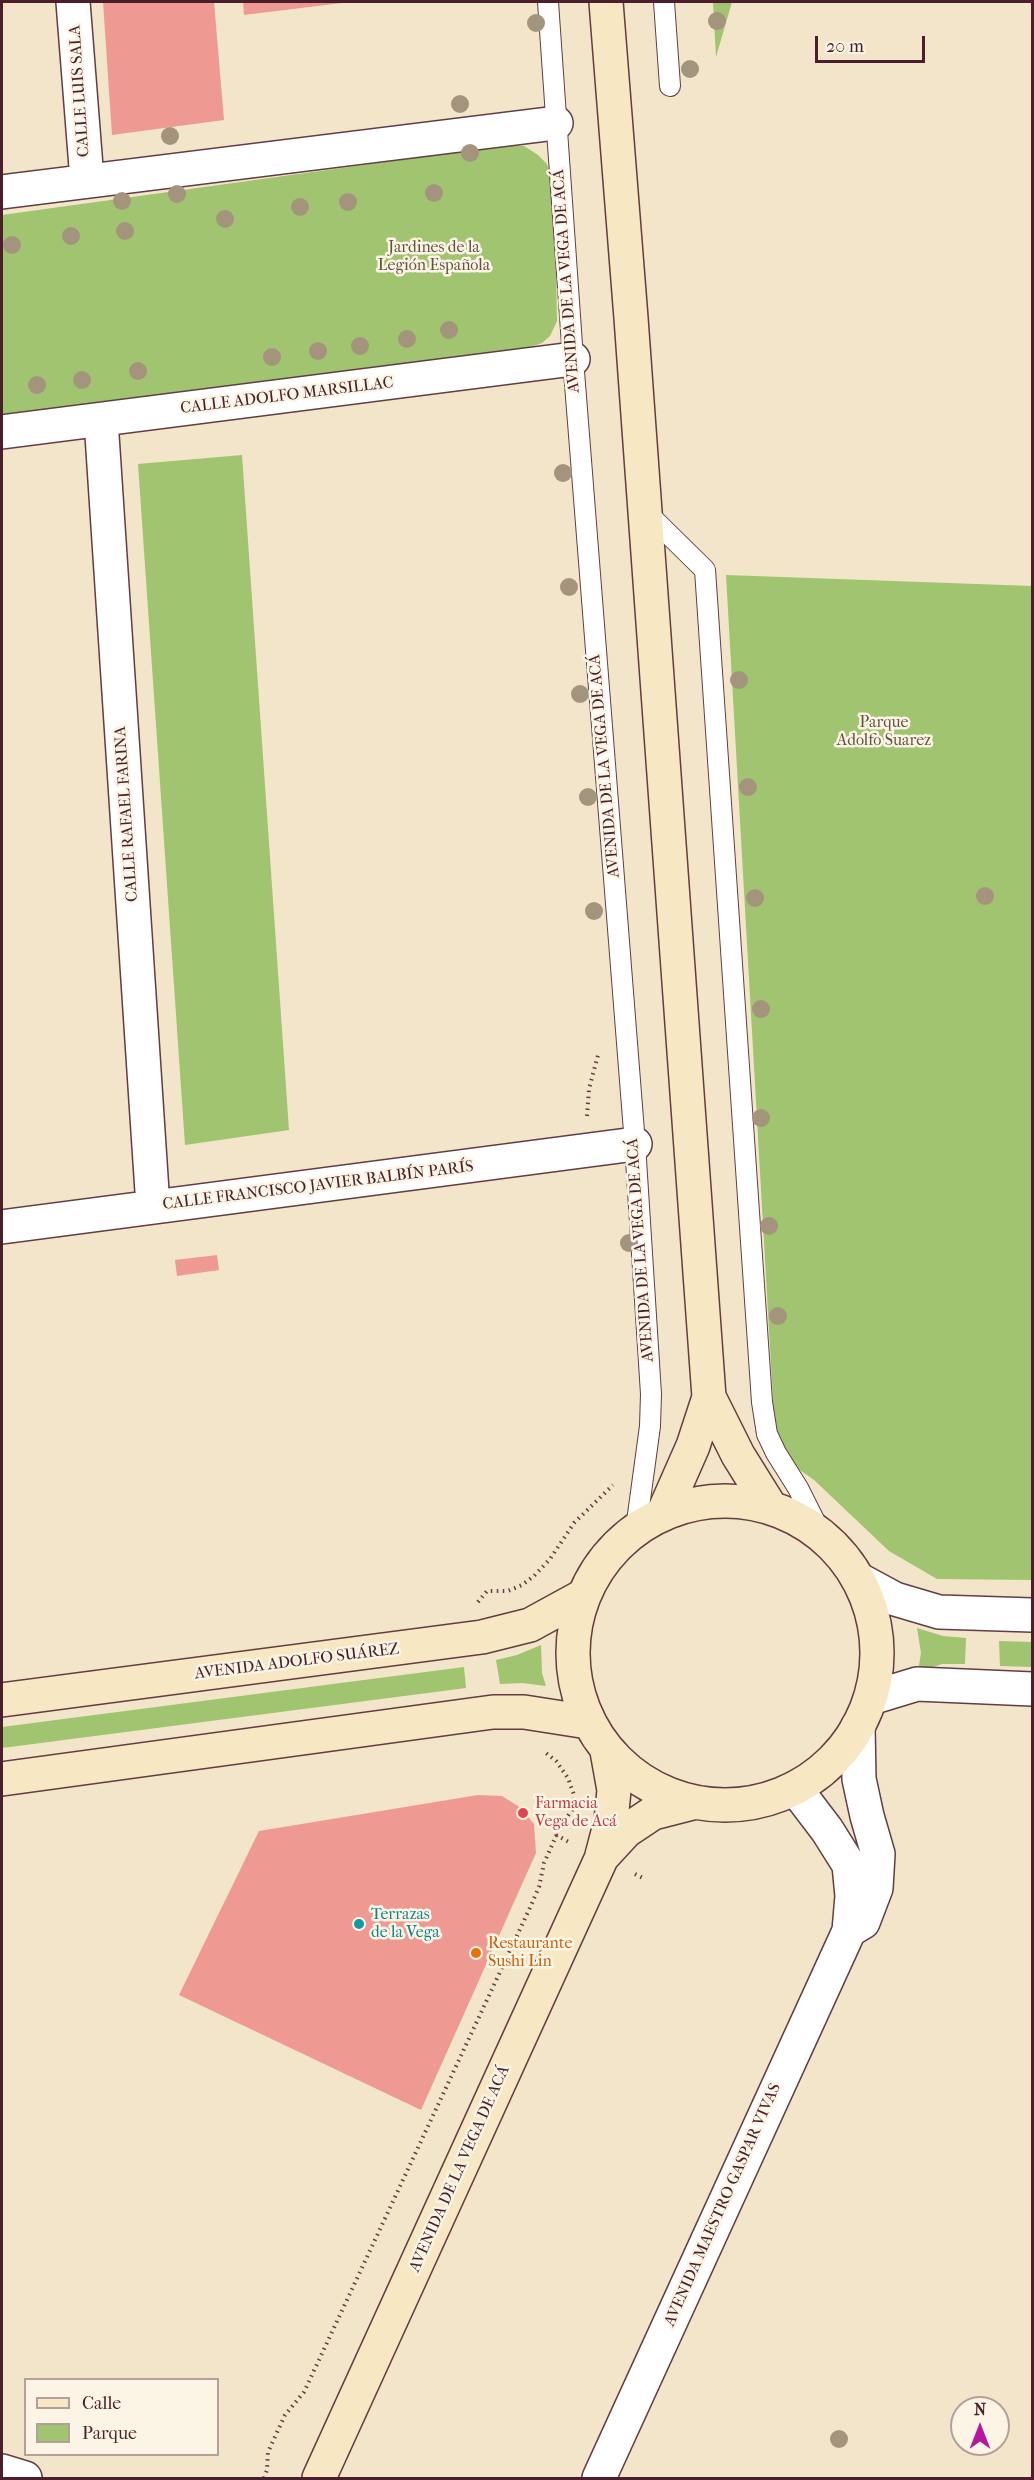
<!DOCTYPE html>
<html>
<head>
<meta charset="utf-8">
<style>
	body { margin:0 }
	#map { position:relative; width:1034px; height:2480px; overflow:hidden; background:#f2e5c9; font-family:"IM FELL French Canon",serif }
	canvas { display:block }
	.frame { position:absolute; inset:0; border:3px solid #4a1f2b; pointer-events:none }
	.legend { position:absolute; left:24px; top:2378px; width:195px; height:78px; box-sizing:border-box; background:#fcf5e5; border:2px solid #b59f9b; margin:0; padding:8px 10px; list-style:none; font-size:18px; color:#4a1f2b }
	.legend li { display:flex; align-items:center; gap:12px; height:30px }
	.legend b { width:30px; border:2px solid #b59f9b }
	.north { position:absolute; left:950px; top:2396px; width:60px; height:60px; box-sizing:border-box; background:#fcf5e5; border:2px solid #b59f9b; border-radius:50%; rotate:0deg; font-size:16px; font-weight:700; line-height:24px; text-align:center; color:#4a1f2b }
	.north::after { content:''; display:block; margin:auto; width:21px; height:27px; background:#b5179e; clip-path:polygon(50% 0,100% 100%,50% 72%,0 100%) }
	.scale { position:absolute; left:815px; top:36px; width:110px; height:27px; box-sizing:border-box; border:3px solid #4a1f2b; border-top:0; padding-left:8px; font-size:18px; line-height:21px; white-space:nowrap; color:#4a1f2b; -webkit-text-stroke:4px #fcf5e5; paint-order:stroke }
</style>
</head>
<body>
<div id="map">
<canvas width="1034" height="2480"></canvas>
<div class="frame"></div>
<ul class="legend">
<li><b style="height:8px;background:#f7e8c3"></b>Calle</li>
<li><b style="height:16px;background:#a0c46f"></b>Parque</li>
</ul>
<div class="north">N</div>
<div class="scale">20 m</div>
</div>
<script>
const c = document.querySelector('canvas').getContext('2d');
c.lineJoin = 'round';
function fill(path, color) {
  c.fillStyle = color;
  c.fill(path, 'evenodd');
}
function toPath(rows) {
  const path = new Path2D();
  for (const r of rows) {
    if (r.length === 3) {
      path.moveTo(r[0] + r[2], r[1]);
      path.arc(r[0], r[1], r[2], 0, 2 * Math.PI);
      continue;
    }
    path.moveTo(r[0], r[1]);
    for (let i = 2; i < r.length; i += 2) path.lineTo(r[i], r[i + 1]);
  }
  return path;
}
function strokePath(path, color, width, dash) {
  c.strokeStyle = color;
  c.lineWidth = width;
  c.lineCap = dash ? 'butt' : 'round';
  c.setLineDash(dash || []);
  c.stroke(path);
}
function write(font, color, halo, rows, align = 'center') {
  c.font = font + ' "IM FELL French Canon",serif';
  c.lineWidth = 5;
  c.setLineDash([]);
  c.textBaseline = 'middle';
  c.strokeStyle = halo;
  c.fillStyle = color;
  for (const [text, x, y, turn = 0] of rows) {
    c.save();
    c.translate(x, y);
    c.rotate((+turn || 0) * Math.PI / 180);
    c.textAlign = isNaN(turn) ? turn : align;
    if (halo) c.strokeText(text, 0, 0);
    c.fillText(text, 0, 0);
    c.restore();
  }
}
const green = toPath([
	[713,2,732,2,716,57],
	[508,145,524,146,538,155,546,163,554,178,557,321,550,336,542,343,527,348,2,415,2,215],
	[242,455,289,1130,185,1145,138,464],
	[726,575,1032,586,1032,1580,937,1579,889,1551,814,1480,776,1453],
	[917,1628,943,1636,966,1638,965,1664,942,1664,918,1672,921,1653],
	[999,1641,1032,1642,1032,1667,1000,1666],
	[541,1645,542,1673,546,1686,522,1683,500,1684,496,1660,517,1655],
	[464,1667,466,1688,2,1748,2,1727]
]);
const building = toPath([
	[103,2,214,2,224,120,112,135],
	[243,2,342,2,342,3,244,15],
	[217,1255,219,1270,177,1276,175,1260],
	[478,1795,502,1796,521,1808,534,1824,536,1853,421,2110,179,1995,259,1831]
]);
const path = toPath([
	[587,1116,589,1089,598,1055],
	[478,1602,487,1591,508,1591,522,1585,534,1576,550,1559,574,1523,613,1485],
	[556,1835,569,1842],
	[635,1874,643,1878],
	[264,2478,267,2470,268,2452,285,2415,304,2392,528,1912,539,1887,544,1863,561,1825,573,1809,574,1795,568,1778,556,1761,546,1753]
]);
const lane = toPath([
	[548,2,573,359,635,1144,651,1394,650,1426,636,1529],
	[664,2,670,86],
	[645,511,705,570,762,1402,767,1434,776,1453,798,1488,822,1536]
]);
const street = toPath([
	[73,2,87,180],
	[2,192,556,123],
	[101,420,153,1207],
	[2,432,573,359],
	[2,1227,635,1144],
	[858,1579,895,1599,939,1612,1032,1615],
	[871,1698,917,1684,1032,1689],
	[853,1928,863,1922,876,1888,878,1854,867,1816,859,1779,858,1726],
	[2,2471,25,2478],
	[599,2478,849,1931,852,1896,849,1865,827,1830,795,1788]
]);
const secondary = toPath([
	[606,2,631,318,709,1397,738,1455,771,1508],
	[725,1653,152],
	[663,1514,693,1446,709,1397],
	[2,1700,482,1637,530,1625,583,1596],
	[2,1779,493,1712,524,1712,588,1722],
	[602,1857,626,1831,653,1813,696,1802],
	[319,2478,601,1859,611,1821,614,1790,607,1751]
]);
const trees = [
	[717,21],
	[536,23],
	[690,69],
	[460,104],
	[170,136],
	[470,153],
	[434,193],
	[177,194],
	[122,201],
	[348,202],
	[300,207],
	[225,219],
	[125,231],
	[71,236],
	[12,245],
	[449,330],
	[407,339],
	[360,346],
	[318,351],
	[272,357],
	[138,371],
	[82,380],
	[37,385],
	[563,473],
	[569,587],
	[739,680],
	[580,694],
	[748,787],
	[588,797],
	[985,896],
	[755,898],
	[594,911],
	[761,1009],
	[761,1118],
	[769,1226],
	[629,1243],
	[778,1316],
	[839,2439]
];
const markers = [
	[523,1813,6,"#e0444e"],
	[359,1924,6,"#0f9aa8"],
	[476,1953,6,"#e8710a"]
];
const streetNames = [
	["CALLE LUIS SALA",80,91,-94],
	["AVENIDA DE LA VEGA DE ACÁ",567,281,-94],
	["CALLE ADOLFO MARSILLAC",287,396,-7],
	["AVENIDA DE LA VEGA DE ACÁ",605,766,-95],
	["CALLE RAFAEL FARINA",127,814,-94],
	["CALLE FRANCISCO JAVIER BALBÍN PARÍS",318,1186,-7],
	["AVENIDA DE LA VEGA DE ACÁ",641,1250,-94],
	["AVENIDA ADOLFO SUÁREZ",297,1662,-7],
	["AVENIDA DE LA VEGA DE ACÁ",460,2169,-66],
	["AVENIDA MAESTRO GASPAR VIVAS",723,2205,-66]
];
const parkNames = [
	["Jardines de la",434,248],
	["Legión Española",434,266],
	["Parque",884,723],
	["Adolfo Suarez",884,741]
];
const healthNames = [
	["Farmacia",535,1804],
	["Vega de Acá",535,1822]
];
const cultureNames = [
	["Terrazas",371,1915],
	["de la Vega",371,1933]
];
const foodNames = [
	["Restaurante",488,1944],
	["Sushi Lin",488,1962]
];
fill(green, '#a0c46f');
fill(building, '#ee9a93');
strokePath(lane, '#633d43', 22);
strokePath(street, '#633d43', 36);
strokePath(secondary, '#633d43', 36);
strokePath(path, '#633d43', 4, [1.5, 4.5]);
strokePath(lane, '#fff', 20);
strokePath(street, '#fff', 33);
strokePath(secondary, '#f7e8c3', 33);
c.fillStyle = '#a4947d';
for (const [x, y] of trees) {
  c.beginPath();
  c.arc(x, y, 9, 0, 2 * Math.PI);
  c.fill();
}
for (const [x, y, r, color] of markers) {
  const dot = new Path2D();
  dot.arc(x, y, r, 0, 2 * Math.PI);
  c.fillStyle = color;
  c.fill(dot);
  strokePath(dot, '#fcf5e5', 2);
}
write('16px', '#4a1f2b', '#fcf5e5', streetNames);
write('16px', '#64513f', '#fcf5e5', parkNames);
write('16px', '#be3a42', '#fcf5e5', healthNames, 'left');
write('16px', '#0d838f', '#fcf5e5', cultureNames, 'left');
write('16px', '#c56008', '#fcf5e5', foodNames, 'left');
</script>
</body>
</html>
